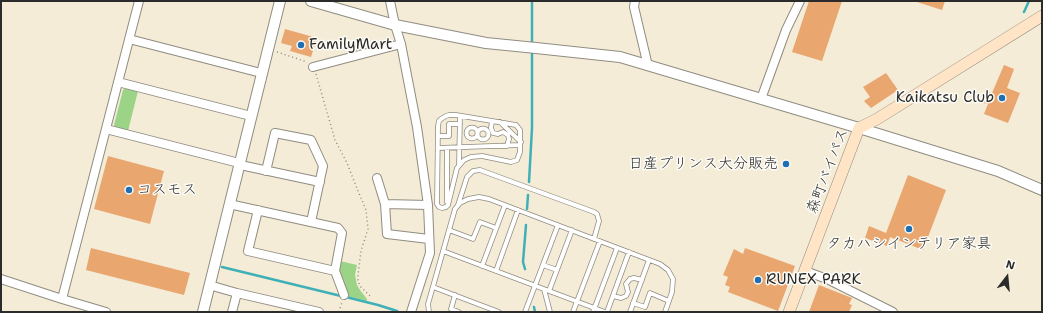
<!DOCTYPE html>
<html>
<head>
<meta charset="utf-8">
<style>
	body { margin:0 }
	#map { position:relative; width:1043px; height:313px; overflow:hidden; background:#f4ecd7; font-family:"Shantell Sans",sans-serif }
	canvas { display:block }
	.frame { position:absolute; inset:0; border:2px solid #2b2b2b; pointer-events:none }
	.north { position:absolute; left:987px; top:257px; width:40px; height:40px; -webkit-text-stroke:3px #fdfcf7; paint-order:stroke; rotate:16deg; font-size:11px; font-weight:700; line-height:16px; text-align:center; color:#2b2b2b }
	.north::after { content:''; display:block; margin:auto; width:14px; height:18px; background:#2b2b2b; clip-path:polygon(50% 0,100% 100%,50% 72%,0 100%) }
</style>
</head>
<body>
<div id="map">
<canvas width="1043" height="313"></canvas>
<div class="frame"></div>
<div class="north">N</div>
</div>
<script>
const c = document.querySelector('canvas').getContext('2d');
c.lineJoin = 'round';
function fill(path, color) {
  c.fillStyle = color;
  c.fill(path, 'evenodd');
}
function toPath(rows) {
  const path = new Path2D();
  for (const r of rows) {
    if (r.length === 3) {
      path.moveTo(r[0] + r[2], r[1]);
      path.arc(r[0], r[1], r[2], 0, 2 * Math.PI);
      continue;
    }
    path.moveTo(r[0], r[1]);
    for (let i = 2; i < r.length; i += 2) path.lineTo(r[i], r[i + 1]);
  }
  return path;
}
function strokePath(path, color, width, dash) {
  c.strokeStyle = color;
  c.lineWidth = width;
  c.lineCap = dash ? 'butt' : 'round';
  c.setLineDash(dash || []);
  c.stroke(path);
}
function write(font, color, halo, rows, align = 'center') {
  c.font = font + ' "Shantell Sans","Klee One",sans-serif';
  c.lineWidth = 3;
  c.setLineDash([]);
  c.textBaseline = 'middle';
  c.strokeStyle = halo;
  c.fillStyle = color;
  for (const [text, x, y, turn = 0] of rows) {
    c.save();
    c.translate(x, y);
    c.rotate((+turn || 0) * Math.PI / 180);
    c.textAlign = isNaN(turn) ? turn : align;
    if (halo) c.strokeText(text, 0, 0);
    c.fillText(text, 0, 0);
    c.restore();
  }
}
const green = toPath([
	[126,88,138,91,128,131,116,128,114,125,123,90],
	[340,261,357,265,355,275,357,285,360,290,367,299,367,301,347,296,338,271]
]);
const stream = toPath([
	[1024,12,1029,1],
	[532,46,532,1],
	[529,182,532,128,532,51],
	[527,209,528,195],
	[222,267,341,296],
	[525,269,523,262,526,225],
	[346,297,378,305,397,311,398,312],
	[534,307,535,312]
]);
const building = toPath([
	[809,1,842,1,822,61,792,52],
	[917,1,945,1,942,10,917,2],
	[285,29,317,38,311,57,290,51,292,46,281,43],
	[1004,65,1014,69,1007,88,1020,93,1008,123,984,114,988,104,984,103,989,92,992,93],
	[886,73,898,90,871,108,864,101,870,97,863,87],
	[108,156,164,171,150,224,94,209],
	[908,175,946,190,923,250,890,237,887,246,865,238,869,226,886,233],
	[91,248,190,273,184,295,86,270],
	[745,248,795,266,778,311,728,292,730,287,725,285,728,277,723,275,734,249,743,254],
	[819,285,852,298,849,304,852,305,849,312,809,312]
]);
const path = toPath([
	[277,52,307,62],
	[316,74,335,140,347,163,358,191,366,210,368,229,361,251,358,275,358,281,360,286,372,298],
	[339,312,342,302]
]);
const service = toPath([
	[449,115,456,115,516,125,520,130,520,152,517,160,511,162,482,156,471,157,464,160,457,168,448,205,446,207,442,208,439,207,437,204,438,126,439,121,441,119,446,116,449,115],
	[492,121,491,128,493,133,498,134,503,132,508,135,509,139,507,146],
	[500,122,521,142],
	[472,133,5.5],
	[483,134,5.5],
	[438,136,449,136,449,124,460,124],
	[438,148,520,145],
	[459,165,460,116],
	[447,202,447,148],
	[458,205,467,177,473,171,480,170,594,212,597,214,599,221,594,239],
	[449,230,473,239,480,222,496,228],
	[443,251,605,312],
	[543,265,557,270],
	[482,266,505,205],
	[496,271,518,210],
	[433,287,499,312],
	[544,289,550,312],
	[549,291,572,230],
	[455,295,451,309,459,312],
	[613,296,621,298,626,296,628,292,626,284,630,279,634,278,642,280],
	[633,303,645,307,650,293,669,301],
	[429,312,428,304,455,209,460,203,468,199,479,197,489,199,660,264,668,270,673,279,672,292,665,312],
	[525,312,558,225],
	[573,312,600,241],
	[593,312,617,248],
	[607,312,629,252],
	[630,312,649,260]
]);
const minor = toPath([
	[390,1,395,25,401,44,417,127,428,205,430,253,411,312],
	[635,1,634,7,648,66],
	[129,39,261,73],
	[313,67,401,44],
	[118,82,251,116],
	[761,99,786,30,800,1],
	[106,129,239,163,245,166,320,182],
	[266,171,275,133,311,140,323,166,311,222],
	[377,178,385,204,387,234,429,239],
	[229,204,338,228,342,233,335,271,248,251,258,210],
	[385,204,428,205],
	[335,271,344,295],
	[805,271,827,279,893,312],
	[1,279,62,299,106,312],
	[209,285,237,293,319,312],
	[62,299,139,1],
	[232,312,237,293]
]);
const tertiary = toPath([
	[311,1,395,25,486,43,536,48,620,57,859,128,998,171,1042,190],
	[203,312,280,1]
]);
const secondary = toPath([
	[789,312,859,128,877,119,1042,16]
]);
const markers = [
	[301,45,4,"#1f6fb2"],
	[1002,98,4,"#1f6fb2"],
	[786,164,4,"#1f6fb2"],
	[129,190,4,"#1f6fb2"],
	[909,229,4,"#1f6fb2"],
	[758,280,4,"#1f6fb2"]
];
const poiNames = [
	["FamilyMart",309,45],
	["Kaikatsu Club",994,98,"right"],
	["日産プリンス大分販売",778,164,"right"],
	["コスモス",137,190],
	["タカハシインテリア家具",909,244,"center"],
	["RUNEX PARK",766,280]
];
const streetNames = [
	["森町バイパス",828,171,-69]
];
fill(green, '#9bd487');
strokePath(stream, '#3fb0b7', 2.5);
fill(building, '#e9a66f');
strokePath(service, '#908c81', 5.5);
strokePath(minor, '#908c81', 10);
strokePath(tertiary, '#908c81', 12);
strokePath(secondary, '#908c81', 12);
strokePath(path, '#908c81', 1.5, [1, 3]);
strokePath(service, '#fff', 4);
strokePath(minor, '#fff', 8);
strokePath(tertiary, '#fff', 10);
strokePath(secondary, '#ffe4c6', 11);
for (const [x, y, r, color] of markers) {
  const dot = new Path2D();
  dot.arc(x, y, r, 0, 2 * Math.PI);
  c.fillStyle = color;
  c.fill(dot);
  strokePath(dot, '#fdfcf7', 1.5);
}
write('15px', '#2b2b2b', '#fdfcf7', poiNames, 'left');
write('15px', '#2b2b2b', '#fdfcf7', streetNames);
</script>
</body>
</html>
